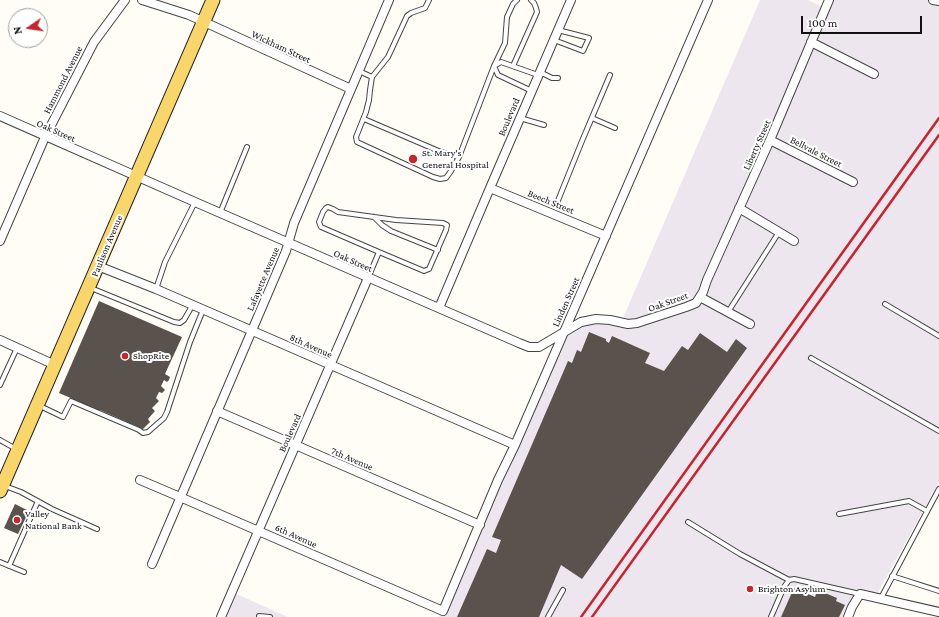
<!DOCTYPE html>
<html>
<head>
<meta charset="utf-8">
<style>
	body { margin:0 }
	#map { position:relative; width:939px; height:617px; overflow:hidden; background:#fffdf5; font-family:"Crimson Pro",serif }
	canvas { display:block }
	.north { position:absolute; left:8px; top:8px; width:40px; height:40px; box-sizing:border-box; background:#fff; border:1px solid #a0a0a0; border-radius:50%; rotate:257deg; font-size:11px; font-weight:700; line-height:16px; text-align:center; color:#111 }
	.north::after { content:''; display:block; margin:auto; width:14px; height:18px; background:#c4262e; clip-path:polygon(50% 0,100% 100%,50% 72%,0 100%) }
	.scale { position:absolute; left:801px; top:16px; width:121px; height:18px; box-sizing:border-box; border:2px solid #111; border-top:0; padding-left:5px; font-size:12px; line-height:14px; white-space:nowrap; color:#111; -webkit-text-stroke:3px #fff; paint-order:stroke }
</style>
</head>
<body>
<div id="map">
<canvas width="939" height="617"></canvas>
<div class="north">N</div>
<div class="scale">100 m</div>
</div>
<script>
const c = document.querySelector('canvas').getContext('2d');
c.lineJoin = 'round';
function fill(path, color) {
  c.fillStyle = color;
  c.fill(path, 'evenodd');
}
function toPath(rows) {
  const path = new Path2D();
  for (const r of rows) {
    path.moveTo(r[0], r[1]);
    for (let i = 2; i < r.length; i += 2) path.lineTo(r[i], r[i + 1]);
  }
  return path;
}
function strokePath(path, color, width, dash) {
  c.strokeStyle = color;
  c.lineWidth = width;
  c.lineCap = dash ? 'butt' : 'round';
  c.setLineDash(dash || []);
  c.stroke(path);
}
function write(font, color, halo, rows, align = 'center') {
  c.font = font + ' "Crimson Pro",serif';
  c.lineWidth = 4;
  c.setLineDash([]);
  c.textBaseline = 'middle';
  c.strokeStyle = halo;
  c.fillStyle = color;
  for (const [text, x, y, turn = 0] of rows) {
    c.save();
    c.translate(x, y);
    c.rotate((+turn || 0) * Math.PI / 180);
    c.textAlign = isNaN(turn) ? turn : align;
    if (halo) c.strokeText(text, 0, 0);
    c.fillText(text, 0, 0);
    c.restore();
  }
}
const industrial = toPath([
	[760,0,808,0,825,8,828,0,939,0,939,482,876,596,860,592,849,617,439,617,566,327,623,318],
	[232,592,288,617,221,617]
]);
const building = toPath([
	[99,301,182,337,165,374,170,377,169,380,167,382,164,380,161,386,165,390,162,393,159,392,156,398,159,401,152,408,155,411,148,419,150,422,143,429,100,410,98,415,72,403,73,399,59,393],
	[589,332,606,339,606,341,609,343,612,336,650,353,645,363,664,371,682,346,688,350,700,333,727,352,736,339,747,348,582,579,561,565,539,617,457,617,487,549,496,553,501,540,492,537,568,361,572,363,577,350,581,352],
	[15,504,29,511,18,534,4,528],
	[794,588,815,597,817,591,825,594,825,593,837,598,836,601,845,605,839,617,781,617]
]);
const service = toPath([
	[554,40,583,51,589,38,558,30],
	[494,66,501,62,538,75],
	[494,66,498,75,532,91],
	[513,66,537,12,536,8,534,3,531,0],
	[359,71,372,77,370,90,369,100,366,112,356,137,357,142,433,177,440,179,446,178,451,171,459,157,494,66,505,43,507,17,513,4,517,0],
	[540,72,552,78,558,78],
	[372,77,388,57,407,16,411,13,425,8,429,0],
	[520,118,544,125],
	[592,118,615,128],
	[364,119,441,152,459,157],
	[557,203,582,141,610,75],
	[220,213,247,147],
	[374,217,382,225,391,231,438,250],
	[368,278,379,252,424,271,429,269,446,230,447,225,443,223,396,220,338,212,333,209,328,207,326,208,323,212,319,222,321,227,379,252],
	[91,288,174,322,180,323,184,320,192,306],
	[156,289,165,262,195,202],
	[885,304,939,336],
	[728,312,779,232],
	[811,358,939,431],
	[0,385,17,348],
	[40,406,63,417,71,401,139,430,143,433,148,432,164,418,167,412,190,342,203,310],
	[0,440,16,449],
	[5,486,21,492,52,509,97,529],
	[839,514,909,501,927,511],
	[688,522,740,554,789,580],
	[0,562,24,572],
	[9,566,38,501],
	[892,576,939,591],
	[881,598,939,489],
	[259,617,259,616,270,617],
	[548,617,563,590],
	[771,617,784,587,789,580,794,579,860,594]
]);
const minor = toPath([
	[142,0,189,15,351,89],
	[933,0,939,1],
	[811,42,874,74],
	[0,116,195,202,519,343,529,347,539,347,581,322,596,319,610,320,628,324,637,323,686,307,696,303,703,292,707,280,770,140,829,0],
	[770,140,853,182],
	[490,188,606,236],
	[739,208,794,241],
	[0,241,45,137,94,42,125,0],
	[98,266,156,289,515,445],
	[700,297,750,324],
	[439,308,490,188,571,0],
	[0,340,55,365],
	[217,411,480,525],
	[140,480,180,497,443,611,498,480,515,445,708,0],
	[152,564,286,251,294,223,389,0],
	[221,617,368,278],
	[848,617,852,607,860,594,939,612]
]);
const primary = toPath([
	[0,491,213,0]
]);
const rail = toPath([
	[581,617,939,118],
	[592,617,939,135]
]);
const markers = [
	[413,159,5,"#c4262e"],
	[125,356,4,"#c4262e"],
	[17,520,4,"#c4262e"],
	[750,589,4,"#c4262e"]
];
const streetNames = [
	["Wickham Street",281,47,25],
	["Hammond Avenue",63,80,-63],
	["Boulevard",509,117,-67],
	["Oak Street",56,131,24],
	["Liberty Street",757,145,-66],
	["Bellvale Street",816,152,27],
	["Beech Street",551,202,22],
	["Paulison Avenue",107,246,-67],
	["Oak Street",353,261,24],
	["Lafayette Avenue",263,279,-67],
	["Linden Street",566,302,-66],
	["Oak Street",668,302,-20],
	["8th Avenue",311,346,24],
	["Boulevard",290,433,-66],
	["7th Avenue",352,459,23],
	["6th Avenue",296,536,24]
];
const poiNames = [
	["St. Mary's",422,153],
	["General Hospital",422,165],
	["ShopRite",133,356],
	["Valley",25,514],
	["National Bank",25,526],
	["Brighton Asylum",758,589]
];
fill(industrial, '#eee6ef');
fill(building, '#5a524d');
strokePath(service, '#444', 6);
strokePath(minor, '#444', 10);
strokePath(primary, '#222', 15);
strokePath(service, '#fff', 4);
strokePath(minor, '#fff', 8);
strokePath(primary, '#f9d66b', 13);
strokePath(rail, '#c4262e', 2.5);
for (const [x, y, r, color] of markers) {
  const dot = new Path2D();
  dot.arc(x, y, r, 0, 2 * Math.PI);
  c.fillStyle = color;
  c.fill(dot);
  strokePath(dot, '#fff', 1.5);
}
write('10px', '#111', '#fff', streetNames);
write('10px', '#111', '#fff', poiNames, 'left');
</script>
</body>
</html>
